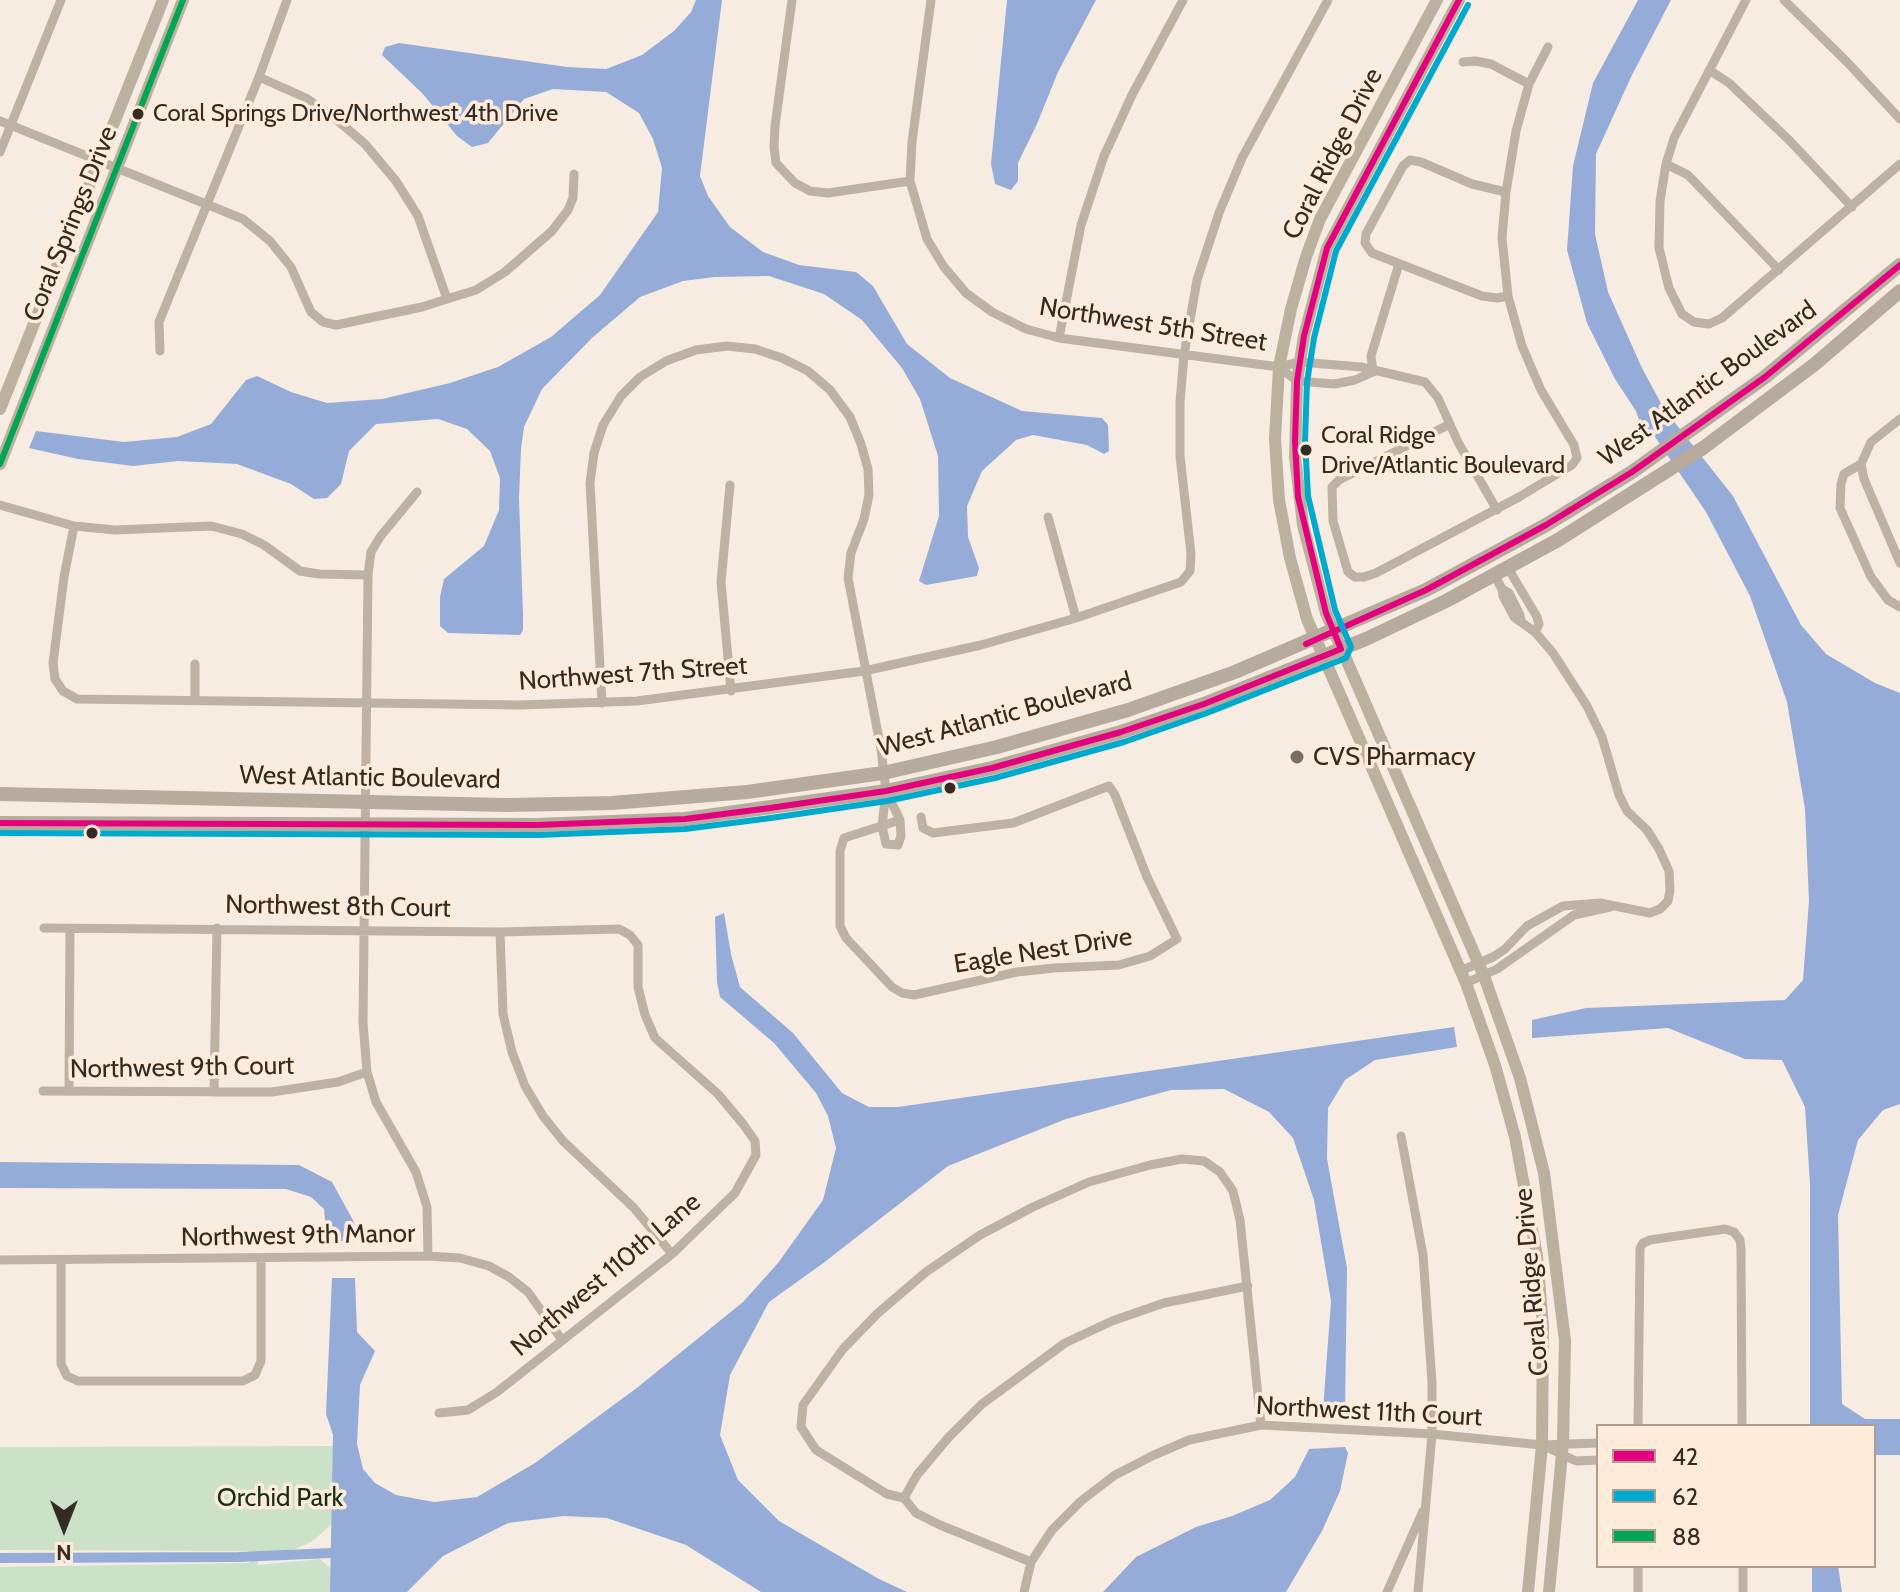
<!DOCTYPE html>
<html>
<head>
<meta charset="utf-8">
<style>
	body { margin:0 }
	#map { position:relative; width:1900px; height:1592px; overflow:hidden; background:#f7ece2; font-family:Cabin,sans-serif }
	canvas { display:block }
	.legend { position:absolute; left:1596px; top:1424px; width:280px; height:144px; box-sizing:border-box; background:#ffebda; border:2px solid #ae9e91; margin:0; padding:10px 14px; list-style:none; font-size:24px; color:#342b23 }
	.legend li { display:flex; align-items:center; gap:16px; height:40px }
	.legend b { width:40px; border:2px solid #ae9e91 }
	.north { position:absolute; left:24px; top:1488px; width:80px; height:80px; -webkit-text-stroke:6px #ffebda; paint-order:stroke; rotate:180deg; font-size:22px; font-weight:700; line-height:32px; text-align:center; color:#342b23 }
	.north::after { content:''; display:block; margin:auto; width:28px; height:36px; background:#342b23; clip-path:polygon(50% 0,100% 100%,50% 72%,0 100%) }
</style>
</head>
<body>
<div id="map">
<canvas width="1900" height="1592"></canvas>
<ul class="legend">
<li><b style="height:10px;background:#e5007d"></b>42</li>
<li><b style="height:10px;background:#00a9ce"></b>62</li>
<li><b style="height:10px;background:#00a651"></b>88</li>
</ul>
<div class="north">N</div>
</div>
<script>
const c = document.querySelector('canvas').getContext('2d');
c.lineJoin = 'round';
function fill(path, color) {
  c.fillStyle = color;
  c.fill(path, 'evenodd');
}
function toPath(rows) {
  const path = new Path2D();
  for (const r of rows) {
    path.moveTo(r[0], r[1]);
    for (let i = 2; i < r.length; i += 2) path.lineTo(r[i], r[i + 1]);
  }
  return path;
}
function strokePath(path, color, width, dash) {
  c.strokeStyle = color;
  c.lineWidth = width;
  c.lineCap = dash ? 'butt' : 'round';
  c.setLineDash(dash || []);
  c.stroke(path);
}
function write(font, color, halo, rows, align = 'center') {
  c.font = font + ' Cabin,sans-serif';
  c.lineWidth = 7;
  c.setLineDash([]);
  c.textBaseline = 'middle';
  c.strokeStyle = halo;
  c.fillStyle = color;
  for (const [text, x, y, turn = 0] of rows) {
    c.save();
    c.translate(x, y);
    c.rotate((+turn || 0) * Math.PI / 180);
    c.textAlign = isNaN(turn) ? turn : align;
    if (halo) c.strokeText(text, 0, 0);
    c.fillText(text, 0, 0);
    c.restore();
  }
}
const green = toPath([
	[333,1446,333,1523,313,1541,289,1552,257,1552,258,1565,320,1559,332,1570,330,1592,0,1592,0,1567,250,1563,249,1551,0,1550,0,1447]
]);
const water = toPath([
	[696,0,722,0,700,176,708,196,730,227,763,252,799,265,856,272,873,286,907,344,950,378,1022,411,1102,418,1108,425,1109,451,1104,454,1087,445,1033,435,1016,440,982,471,967,506,968,537,979,568,977,576,926,585,919,581,939,516,938,456,920,399,902,368,862,320,824,294,769,276,715,277,683,281,640,297,592,338,542,389,524,427,521,449,519,498,523,614,523,630,520,635,448,633,440,626,440,597,444,579,484,546,499,510,500,478,490,451,467,429,438,419,376,424,349,451,341,484,327,498,314,499,291,484,237,464,178,461,133,466,78,459,29,448,36,431,124,442,177,437,211,424,246,380,257,376,291,392,327,403,382,399,450,383,498,367,551,337,600,295,658,212,662,168,653,139,639,113,606,92,553,89,524,99,488,143,472,147,457,136,423,94,382,55,385,47,399,43,567,67,606,69,642,55,674,31,691,12],
	[1007,0,1096,0,1058,72,1037,124,1018,163,1018,181,1011,190,995,184,991,164],
	[1638,0,1671,0,1631,77,1596,154,1595,234,1608,292,1642,368,1664,409,1733,496,1801,625,1826,654,1875,683,1900,693,1900,1104,1883,1110,1858,1140,1838,1215,1842,1404,1865,1419,1900,1419,1900,1455,1874,1455,1874,1426,1810,1426,1810,1184,1805,1107,1782,1060,1745,1059,1668,1028,1532,1038,1532,1020,1586,1008,1785,1000,1803,980,1809,901,1805,809,1787,702,1750,596,1706,512,1651,431,1640,423,1636,411,1615,379,1587,323,1567,250,1573,166,1593,83],
	[724,913,731,954,740,987,793,1033,842,1093,869,1107,898,1107,1454,1027,1457,1047,1375,1060,1345,1080,1328,1108,1327,1159,1347,1268,1345,1414,1323,1410,1331,1301,1314,1200,1293,1138,1269,1112,1224,1089,1171,1090,1066,1119,948,1166,822,1264,769,1302,730,1375,720,1435,738,1480,779,1521,879,1579,907,1592,761,1592,686,1545,607,1518,564,1516,508,1523,443,1556,407,1592,330,1592,333,1435,326,1414,332,1278,355,1278,357,1332,375,1351,360,1385,357,1444,363,1469,375,1483,396,1495,434,1502,477,1497,535,1463,638,1387,743,1302,778,1263,823,1200,836,1148,828,1116,816,1093,774,1043,720,997,717,982,715,917],
	[0,1162,299,1165,332,1182,354,1222,354,1241,327,1241,324,1209,311,1197,286,1189,0,1188],
	[1345,1447,1348,1453,1340,1491,1322,1531,1286,1592,1103,1592,1136,1557,1196,1527,1232,1516,1270,1500,1295,1477,1309,1449],
	[1812,1566,1838,1566,1842,1592,1812,1592]
]);
const canal = toPath([
	[0,1558,238,1557,332,1553]
]);
const minor = toPath([
	[792,0,775,126,774,147,776,163,795,183,810,191,828,193,910,181],
	[931,0,912,142,910,181,927,239,944,267,966,293,992,312,1026,329,1059,338,1279,367,1300,362,1361,367,1425,382,1438,398,1458,442,1497,510],
	[1746,0,1674,138,1666,164,1660,201,1659,248,1669,288,1682,314,1694,322,1709,324,1722,318,1900,164],
	[1784,0,1848,63,1900,119],
	[1463,62,1475,61,1491,64,1529,84],
	[1709,70,1729,83,1790,141,1852,207],
	[259,77,306,98,336,119,365,144,396,181,418,216,447,299],
	[0,121,243,219,270,241,291,267,311,312,323,322,336,325,422,307,447,299,476,290,505,272,552,231,568,210,573,198,574,174],
	[0,152,61,0],
	[1666,164,1688,175,1779,270],
	[1506,192,1472,184,1421,162,1410,160,1403,166,1366,234,1365,243,1372,253,1482,296,1497,298,1508,296],
	[1059,338,1081,225,1104,156,1132,95,1183,0],
	[160,351,159,322,259,77,287,0],
	[1279,367,1297,381,1334,384,1355,380,1373,372],
	[1373,372,1371,356,1399,264],
	[1900,419,1871,442,1861,464,1864,479,1900,563],
	[1450,424,1339,480,1332,487,1333,521,1348,572,1355,577,1364,577,1376,573,1519,497,1572,465,1577,458,1574,445,1541,390,1522,346,1508,296,1502,238,1506,192,1516,131,1529,84,1548,47],
	[1861,464,1844,474,1841,484,1840,508,1871,577,1888,600,1900,607],
	[730,485,721,582,731,691],
	[417,492,380,537,371,552,368,575,363,1023,367,1072,376,1102,416,1172,427,1207,428,1256],
	[0,505,74,526,115,530,211,526,242,534,264,545,300,571,319,574,368,575],
	[1048,517,1076,618],
	[74,526,64,577,53,663,55,679,63,691,77,699,520,705,637,701,864,671,981,645,1076,618,1181,582,1190,571,1191,554,1180,456,1180,402,1184,355,1197,280,1219,213,1242,158,1328,0],
	[1508,568,1537,617,1539,624,1535,632],
	[1495,576,1502,589,1509,593,1520,615,1521,621],
	[195,664,195,699],
	[602,703,590,483,594,453,603,425,621,396,640,377,666,361,696,350,727,346,755,349,782,358,808,371,830,390,850,417,861,444,868,469,869,495,864,519,851,553,848,578,881,749,886,791,900,820,901,836,898,845,886,844,882,826,886,791],
	[900,820,844,838,840,851,840,926,846,938,892,987,902,993,914,995,1017,972,1054,968,1119,965,1150,956,1177,939,1147,877,1115,795,1109,786,1013,823,933,833,923,828,921,817],
	[44,928,500,932,619,929,630,935,638,945,638,987,645,1015,655,1038,718,1094,743,1124,755,1141,756,1155,735,1193,672,1254,497,1392,468,1410,439,1413],
	[500,932,503,1014,512,1052,525,1086,543,1116,563,1141,634,1208,672,1254],
	[1460,971,1493,957,1505,949,1527,926,1563,906,1600,903,1650,913,1660,909,1668,901,1670,890,1669,871,1659,849,1647,830,1627,811,1619,795,1602,737,1587,706,1553,653,1535,632,1514,617,1503,596,1502,589],
	[1466,983,1497,969,1574,915,1610,907],
	[43,1091,272,1092,338,1082,367,1072],
	[69,1091,70,929],
	[214,1092,217,928],
	[1401,1136,1423,1255,1432,1382,1432,1434,1418,1592],
	[0,1260,428,1256,460,1258,489,1266,509,1277,528,1292,562,1340],
	[61,1260,61,1364,67,1376,78,1381,243,1381,255,1375,261,1361,261,1258],
	[1638,1426,1640,1248,1643,1243,1650,1240,1725,1229,1734,1232,1740,1240,1741,1249,1742,1426],
	[1542,1445,1576,1461,1598,1460],
	[904,1498,917,1475,948,1438,982,1404,1065,1343,1112,1321,1164,1303,1248,1286],
	[1031,1562,940,1525,916,1513,904,1498,887,1494,816,1450,801,1427,803,1405,843,1349,878,1313,926,1272,980,1235,1033,1207,1089,1182,1150,1165,1182,1159,1204,1161,1220,1172,1233,1191,1240,1220,1261,1425],
	[1638,1566,1638,1592],
	[1743,1566,1743,1592],
	[1024,1592,1031,1562,1052,1530,1081,1501,1115,1475,1154,1455,1189,1440,1261,1425,1432,1434,1542,1445,1598,1443],
	[1387,1592,1423,1511]
]);
const secondary = toPath([
	[1437,0,1320,219,1306,257,1291,309,1279,367,1275,439,1279,500,1290,558,1307,619,1466,983,1495,1065,1515,1137,1537,1256,1543,1327,1542,1445,1528,1592],
	[1459,0,1327,248,1304,336,1297,381,1295,457,1303,525,1326,613,1484,976,1520,1078,1544,1173,1565,1341,1563,1443,1549,1592],
	[0,409,163,0],
	[0,464,183,0]
]);
const primary = toPath([
	[0,794,507,805,612,803,747,792,883,773,997,747,1128,710,1235,672,1426,590,1546,525,1632,472,1765,377,1900,265],
	[0,823,538,825,685,819,886,791,992,768,1121,732,1204,704,1366,639,1446,601,1558,540,1703,448,1815,364,1900,291]
]);
const bus1 = toPath([
	[1306,644,1426,590,1546,525,1632,472,1765,377,1900,265],
	[0,823,538,825,685,819,770,808,886,791,992,768,1121,732,1204,704,1341,649,1326,613,1298,497,1295,441,1297,381,1304,336,1327,248,1459,0]
]);
const bus2 = toPath([
	[0,833,538,835,685,829,771,818,887,801,995,778,1124,742,1207,713,1346,658,1351,647,1335,610,1308,496,1305,441,1307,382,1314,338,1336,251,1468,5]
]);
const bus3 = toPath([
	[0,464,183,0]
]);
const markers = [
	[138,114,7,"#342b23"],
	[1306,450,7,"#342b23"],
	[1297,757,8,"#786f66"],
	[950,788,7,"#342b23"],
	[92,833,7,"#342b23"]
];
const busNames = [
	["Coral Springs Drive/Northwest 4th Drive",153,114],
	["Coral Ridge",1321,436],
	["Drive/Atlantic Boulevard",1321,466]
];
const streetNames = [
	["Coral Ridge Drive",1333,154,-63],
	["Coral Springs Drive",71,224,-68],
	["Northwest 5th Street",1153,325,9],
	["West Atlantic Boulevard",1708,384,-36],
	["Northwest 7th Street",633,674,-4],
	["West Atlantic Boulevard",1005,715,-15],
	["West Atlantic Boulevard",370,778,1],
	["Northwest 8th Court",338,907,1],
	["Eagle Nest Drive",1043,951,-9],
	["Northwest 9th Court",182,1068,-1],
	["Northwest 9th Manor",298,1236,-1],
	["Northwest 110th Lane",606,1275,-40],
	["Coral Ridge Drive",1532,1282,-95],
	["Northwest 11th Court",1369,1412,3]
];
const poiNames = [
	["CVS Pharmacy",1313,757]
];
const parkNames = [
	["Orchid Park",280,1498]
];
fill(green, '#cce2c8');
fill(water, '#96acd8');
strokePath(canal, '#96acd8', 10);
strokePath(minor, '#beb2a4', 9);
strokePath(secondary, '#bcb09e', 12);
strokePath(primary, '#b6ab9c', 14);
strokePath(bus1, '#e5007d', 6);
strokePath(bus2, '#00a9ce', 6);
strokePath(bus3, '#00a651', 6);
for (const [x, y, r, color] of markers) {
  const dot = new Path2D();
  dot.arc(x, y, r, 0, 2 * Math.PI);
  c.fillStyle = color;
  c.fill(dot);
  strokePath(dot, '#ffebda', 3);
}
write('24px', '#342b23', '#ffebda', busNames, 'left');
write('26px', '#342b23', '#ffebda', streetNames);
write('26px', '#342b23', '#ffebda', poiNames, 'left');
write('26px', '#12321c', '#ffebda', parkNames);
</script>
</body>
</html>
